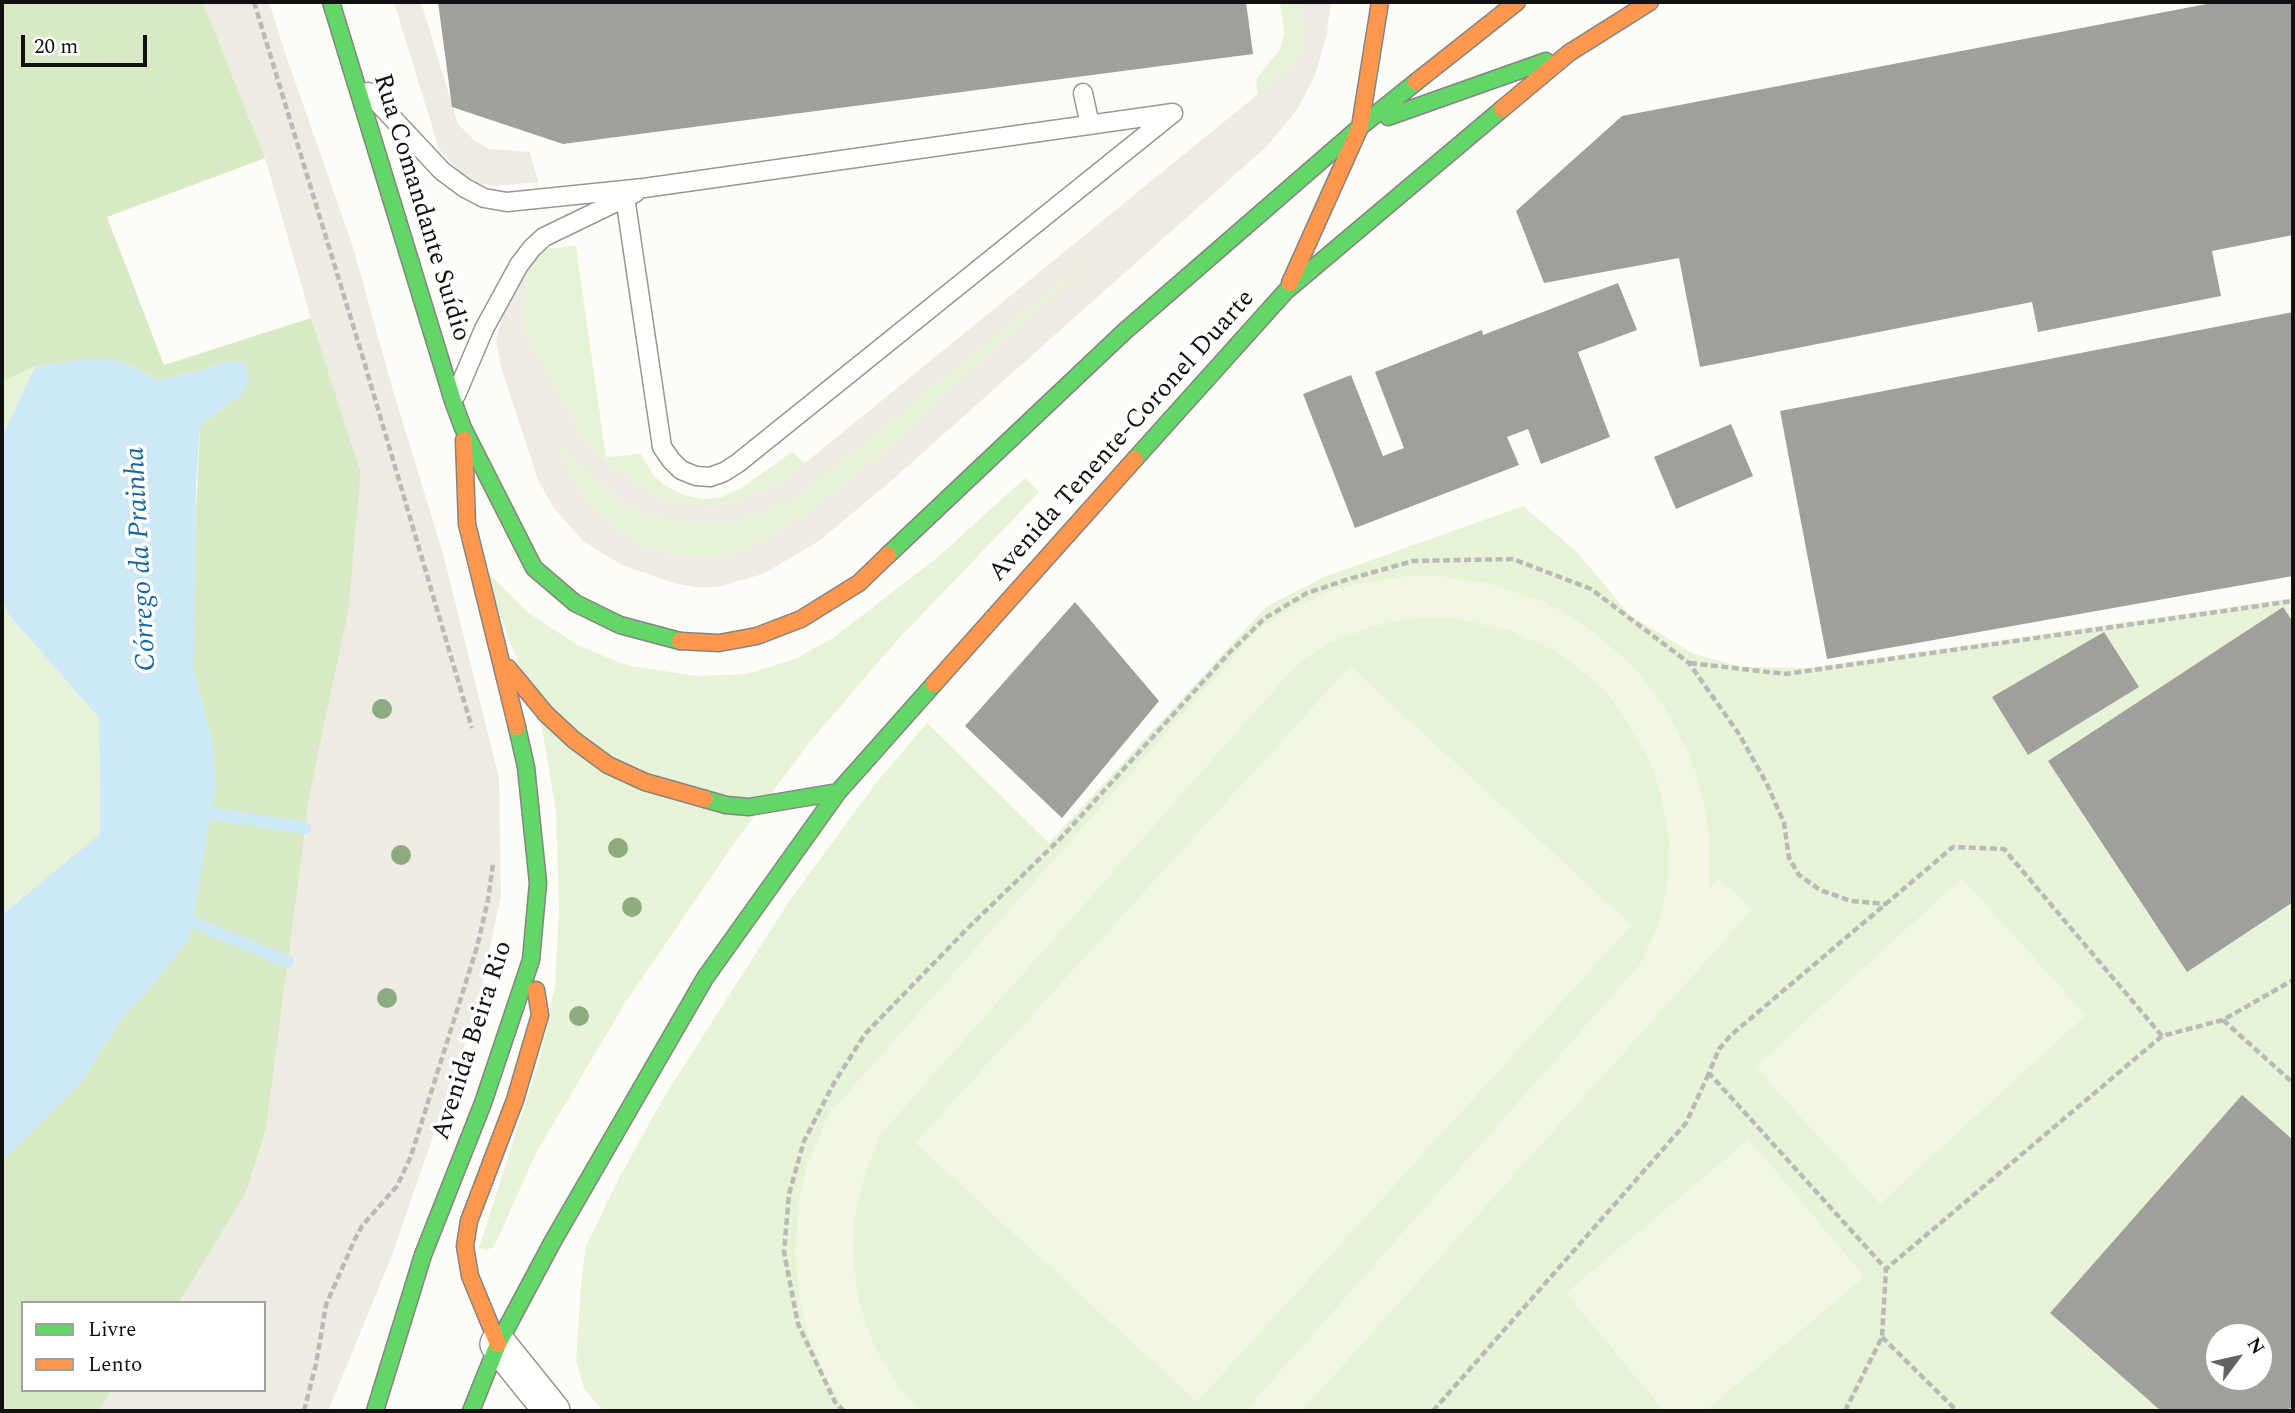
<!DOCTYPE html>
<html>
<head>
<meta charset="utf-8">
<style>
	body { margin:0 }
	#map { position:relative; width:2295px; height:1413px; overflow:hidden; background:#fdfcf7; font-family:Spectral,serif }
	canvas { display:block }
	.frame { position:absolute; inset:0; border:4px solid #111; pointer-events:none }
	.legend { position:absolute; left:21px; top:1301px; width:245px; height:91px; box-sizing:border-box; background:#fff; border:2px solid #a0a0a0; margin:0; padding:9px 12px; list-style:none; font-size:21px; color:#111 }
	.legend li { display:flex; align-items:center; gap:14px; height:35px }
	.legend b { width:35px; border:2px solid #a0a0a0 }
	.north { position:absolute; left:2204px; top:1322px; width:70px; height:70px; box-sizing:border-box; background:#fff; border:2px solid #a0a0a0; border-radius:50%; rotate:57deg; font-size:19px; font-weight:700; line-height:28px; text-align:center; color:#111 }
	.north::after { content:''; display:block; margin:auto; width:24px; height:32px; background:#646362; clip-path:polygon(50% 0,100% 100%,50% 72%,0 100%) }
	.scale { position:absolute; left:21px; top:35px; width:126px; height:32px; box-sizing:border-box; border:4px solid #111; border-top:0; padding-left:9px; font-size:21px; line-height:24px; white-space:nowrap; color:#111; -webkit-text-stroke:5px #fff; paint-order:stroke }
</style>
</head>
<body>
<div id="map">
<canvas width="2295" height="1413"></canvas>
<div class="frame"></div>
<ul class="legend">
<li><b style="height:9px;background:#63d668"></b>Livre</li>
<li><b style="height:9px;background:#ff974d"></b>Lento</li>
</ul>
<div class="north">N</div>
<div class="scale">20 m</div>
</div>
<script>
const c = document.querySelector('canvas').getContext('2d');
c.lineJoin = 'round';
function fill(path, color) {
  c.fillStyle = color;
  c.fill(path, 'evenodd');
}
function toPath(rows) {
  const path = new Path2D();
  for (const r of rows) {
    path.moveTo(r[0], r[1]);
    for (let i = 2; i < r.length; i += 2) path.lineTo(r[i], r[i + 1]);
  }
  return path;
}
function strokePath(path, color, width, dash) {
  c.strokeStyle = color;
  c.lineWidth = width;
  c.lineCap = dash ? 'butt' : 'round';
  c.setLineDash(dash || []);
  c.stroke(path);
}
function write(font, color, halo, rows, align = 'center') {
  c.font = font + ' Spectral,serif';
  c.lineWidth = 7;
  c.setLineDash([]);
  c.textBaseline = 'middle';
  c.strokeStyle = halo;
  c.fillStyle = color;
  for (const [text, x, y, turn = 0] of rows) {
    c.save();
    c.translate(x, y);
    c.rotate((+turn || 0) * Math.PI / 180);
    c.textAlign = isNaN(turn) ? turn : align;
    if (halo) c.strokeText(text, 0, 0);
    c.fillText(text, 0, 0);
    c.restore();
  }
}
const green = toPath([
	[1280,2,1300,2,1304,38,1301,50,1290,68,1258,97,1256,79,1281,48,1284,32],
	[1124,231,864,467,808,512,747,549,715,557,684,557,647,547,614,527,592,507,572,477,558,442,603,487,624,504,647,514,796,497],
	[576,246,606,457,641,454,653,475,663,484,683,495,704,499,719,498,740,489,792,452,805,463,785,479,757,493,718,505,690,503,658,496,630,479,597,454,581,434,525,329,523,316,527,278,531,266,543,249],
	[35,366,2,437,2,382],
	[1025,478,1039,492,892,646,808,744,735,842,625,1003,536,1153,494,1247,486,1250,479,1248,541,1055,555,985,559,910,556,811,541,723,481,565,527,612,579,646,629,666,698,676,747,674,795,659,833,638,938,557],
	[1523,506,1576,551,1631,616,1694,654,1742,667,1808,668,2293,598,2293,1411,604,1411,600,1408,584,1388,576,1361,581,1284,586,1246,619,1178,664,1097,790,900,876,783,927,723,1049,843,1266,607,1324,577],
	[2218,1336,2260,1336,2260,1378,2218,1378],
	[2,599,9,615,99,718,100,835,2,915]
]);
const forest = toPath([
	[2,2,203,2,265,158,107,217,164,365,311,318,361,472,349,608,310,794,266,1130,246,1193,179,1303,23,1303,23,1390,112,1390,99,1411,2,1411,2,1161,83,1080,120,1021,157,980,212,739,194,671,194,555,200,426,242,394,227,361,199,371,158,380,116,359,35,366,2,382]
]);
const pitch = toPath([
	[1414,575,1439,576,1487,583,1545,602,1588,627,1634,667,1664,706,1687,750,1696,773,1703,796,1709,833,1709,890,1719,879,1753,909,1302,1411,1245,1411,1640,964,1656,929,1667,886,1669,841,1666,820,1659,787,1647,756,1619,709,1605,691,1571,662,1553,650,1513,632,1459,619,1425,618,1393,622,1371,627,1330,643,1299,662,882,1133,865,1173,855,1217,853,1250,856,1283,860,1305,871,1337,880,1356,898,1385,921,1411,846,1411,824,1374,810,1340,800,1305,795,1256,798,1207,805,1171,828,1115,1257,630,1286,611,1330,591,1354,584],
	[1350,666,1632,925,1197,1402,915,1143],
	[1962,878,2086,1015,1880,1204,1755,1067],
	[1749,1139,1865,1277,1705,1411,1664,1411,1566,1293]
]);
const plaza = toPath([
	[203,2,269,2,285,53,353,247,391,384,444,557,499,778,501,896,476,1012,391,1258,328,1411,99,1411,112,1390,264,1390,264,1303,179,1303,246,1193,266,1130,310,794,349,607,361,472,311,318,265,158],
	[394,2,421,2,458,124,475,141,489,149,530,152,538,182,495,186,476,183,459,171,439,149],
	[1300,2,1331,2,1327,33,1315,75,1297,110,1267,146,891,481,819,541,763,574,717,587,695,587,674,583,622,565,583,541,554,508,538,480,502,370,496,341,500,324,513,295,535,254,543,249,531,266,527,278,523,316,525,329,581,434,597,454,630,479,658,496,690,503,718,505,757,493,785,479,805,463,1290,68,1301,50,1304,38],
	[1110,243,864,467,808,512,747,549,715,557,684,557,647,547,614,527,592,507,572,477,559,444,603,487,624,504,647,514,682,522,722,524,754,516,796,498]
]);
const water = toPath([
	[86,359,116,359,158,380,199,371,227,361,244,362,249,378,242,394,200,426,196,485,194,671,212,739,216,784,190,937,157,980,120,1021,83,1080,2,1161,2,915,100,834,99,718,9,615,2,599,2,437,35,366]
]);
const stream = toPath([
	[195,811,305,828],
	[178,916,288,962]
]);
const building = toPath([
	[438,2,1246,2,1253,54,563,144,452,107],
	[2217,2,2293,2,2293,235,2212,251,2221,296,2038,332,2032,302,1700,367,1679,258,1544,283,1516,211,1622,116],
	[1618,283,1637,330,1578,352,1610,437,1541,464,1528,429,1507,437,1519,465,1355,528,1303,394,1351,375,1383,456,1404,448,1375,372,1482,330,1483,335],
	[2293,312,2293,576,1827,659,1780,411],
	[1731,424,1753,476,1676,509,1654,457],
	[1075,602,1159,701,1062,818,965,726],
	[2283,607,2293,622,2293,902,2187,972,2048,761],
	[2104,632,2139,687,2028,755,1992,697],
	[2242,1095,2293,1140,2293,1405,2287,1411,2161,1411,2050,1313],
	[2218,1336,2260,1336,2260,1378,2218,1378]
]);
const path = toPath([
	[254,2,363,358,472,728],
	[1690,663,1786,674,2293,601],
	[2223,1020,2293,1083],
	[2162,1036,2004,849,1953,847,1731,1035,1719,1049,1709,1073,1886,1269,2162,1036,2223,1020,2293,980],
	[1882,1337,1957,1411],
	[304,1411,316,1364,326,1305,354,1241,362,1226,397,1186,411,1156,477,947,488,900,493,864],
	[844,1411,835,1402,798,1324,784,1252,789,1194,804,1141,834,1083,865,1034,970,926,1061,838,1230,652,1265,618,1307,593,1349,579,1413,561,1513,559,1591,589,1689,663,1739,734,1767,784,1784,823,1789,858,1799,875,1820,890,1851,901,1887,904],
	[1433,1411,1686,1123,1709,1073],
	[1845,1411,1882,1337,1886,1269]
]);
const lane = toPath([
	[368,92,442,171,465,188,484,198,507,202,624,190,644,188,1173,113,738,463,724,472,710,477,696,476,681,470,671,460,662,447,624,190],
	[1083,93,1090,125],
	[456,395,484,329,519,265,532,248,544,237,635,193]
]);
const street = toPath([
	[498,1344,552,1411]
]);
const fast = toPath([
	[331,2,453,401,463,428,534,568,575,603,620,625,680,641],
	[1388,117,1546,61],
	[1135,459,1286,291,1502,109],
	[888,555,1125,331,1360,127,1416,82],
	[705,799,726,805,749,807,838,792],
	[375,1411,423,1255,483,1103,531,960,538,883,526,767,517,727],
	[471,1411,498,1344,553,1241,705,978,838,792,934,684]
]);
const slow = toPath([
	[1416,82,1517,2],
	[1502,109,1569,53,1650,2],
	[1290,283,1360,127,1380,2],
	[464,440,467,524,517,727],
	[680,641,719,643,757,636,801,619,859,583,888,555],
	[508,668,546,714,574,740,608,765,645,782,705,799],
	[934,684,1135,459],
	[498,1344,470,1276,465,1246,469,1221,515,1100,540,1015,536,990]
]);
const trees = [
	[382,709],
	[618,848],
	[401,855],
	[632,907],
	[387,998],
	[579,1016]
];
const streetNames = [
	["Rua Comandante Suídio",420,208,73],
	["Avenida Tenente-Coronel Duarte",1123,437,-48],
	["Avenida Beira Rio",474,1041,-72]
];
const waterNames = [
	["Córrego da Prainha",143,559,-93]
];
fill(green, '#e7f3d7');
fill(forest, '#d8eac5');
fill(pitch, '#f0f6e1');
fill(plaza, '#edebe2');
fill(water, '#cde8f7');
strokePath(stream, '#cde8f7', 12);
fill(building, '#a19f9c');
strokePath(lane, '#979795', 21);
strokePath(street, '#979795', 38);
strokePath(fast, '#858482', 19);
strokePath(slow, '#858482', 19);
strokePath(path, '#b9b9b8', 4.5, [7, 3.5]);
strokePath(lane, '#fffffe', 18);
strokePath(street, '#fffffe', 35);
strokePath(fast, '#63d668', 16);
strokePath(slow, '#ff974d', 16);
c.fillStyle = '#8cac80';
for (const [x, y] of trees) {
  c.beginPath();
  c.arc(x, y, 10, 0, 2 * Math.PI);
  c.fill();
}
write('26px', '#111', '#fff', streetNames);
write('italic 28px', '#1768a6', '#fff', waterNames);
</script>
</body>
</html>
